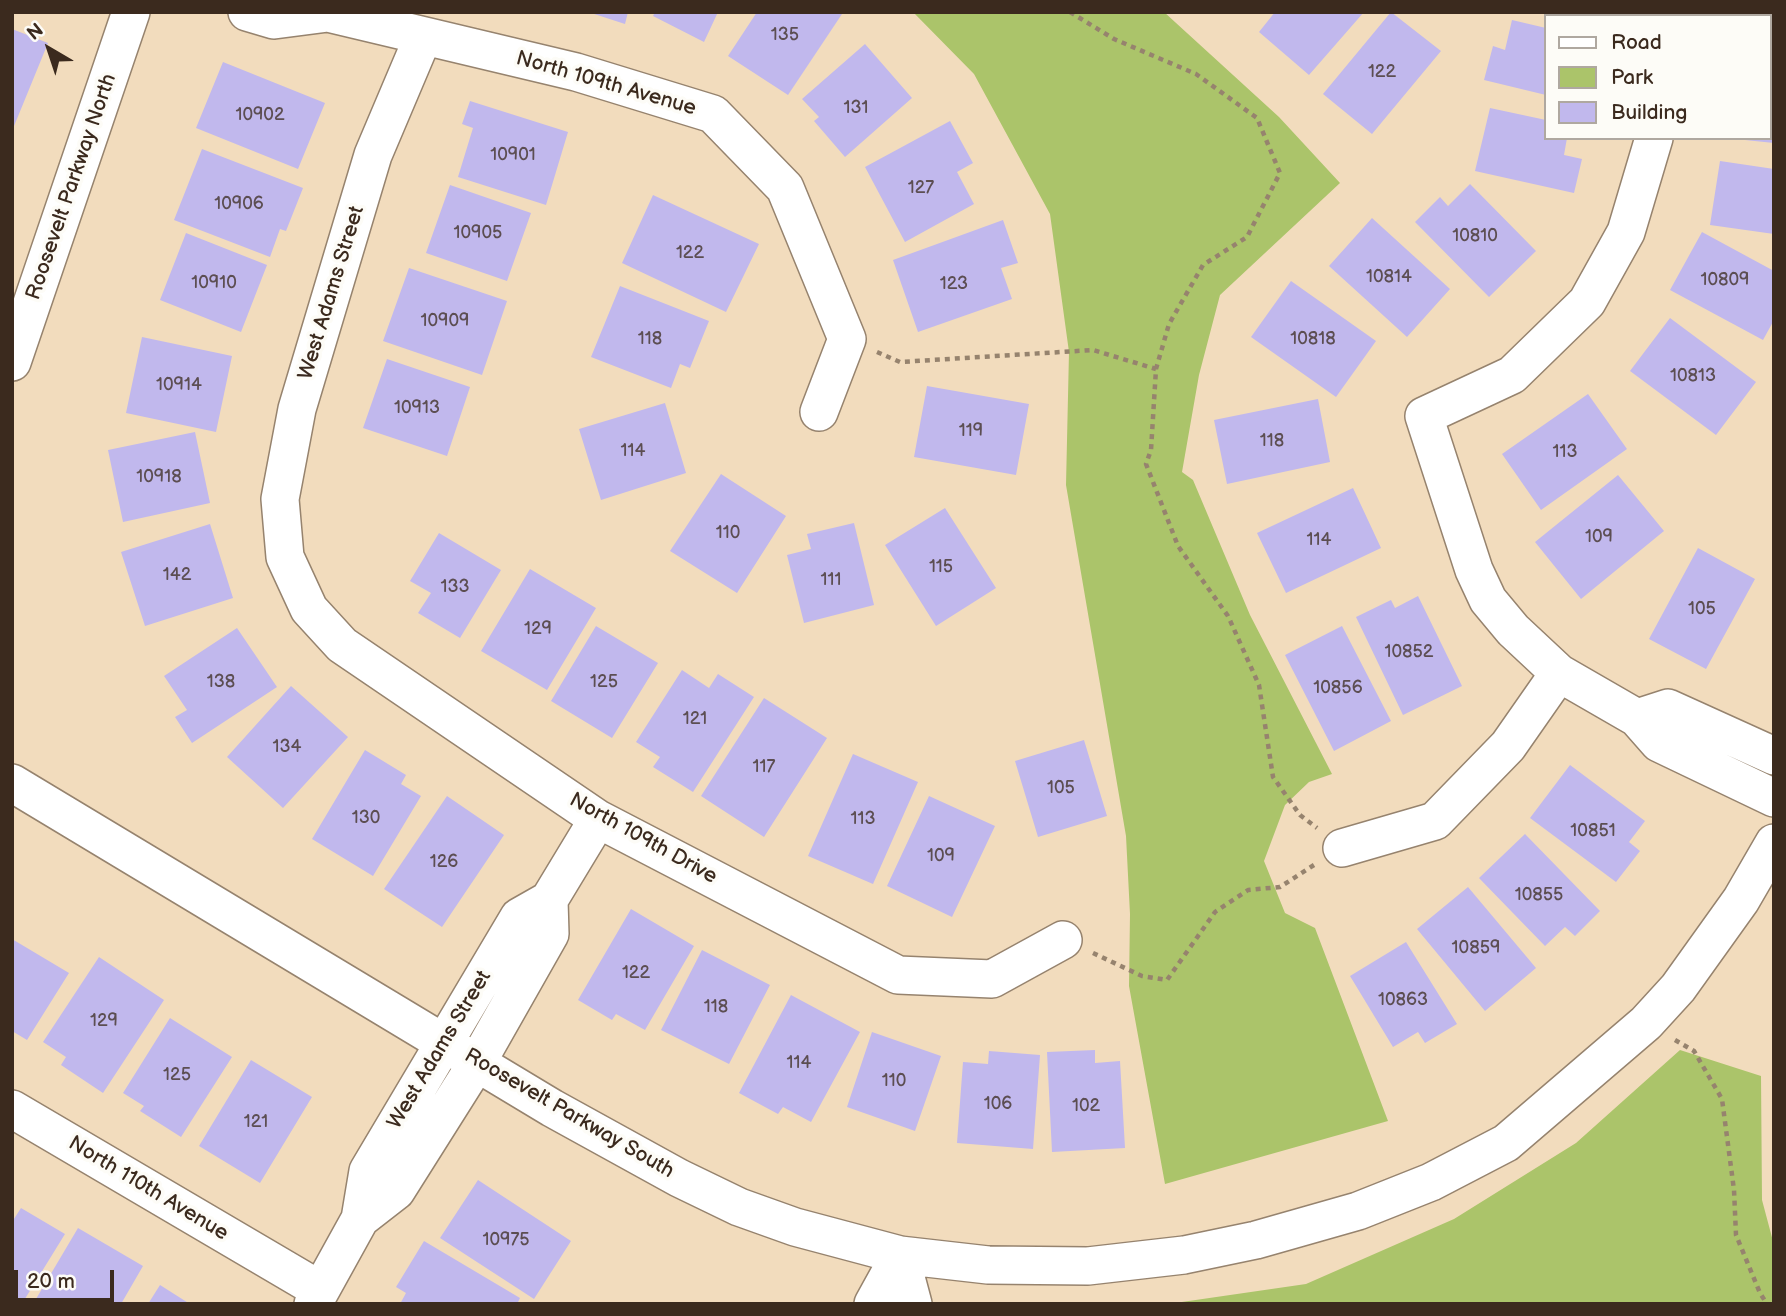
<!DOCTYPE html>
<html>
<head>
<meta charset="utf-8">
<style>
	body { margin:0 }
	#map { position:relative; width:1786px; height:1316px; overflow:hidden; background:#f2dcbd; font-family:"Balsamiq Sans",sans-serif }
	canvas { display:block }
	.frame { position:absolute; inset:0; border:14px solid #3b2a1e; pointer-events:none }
	.legend { position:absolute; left:1544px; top:14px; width:228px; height:126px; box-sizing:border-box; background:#fdfcf7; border:2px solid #afa8a0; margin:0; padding:9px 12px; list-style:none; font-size:21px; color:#3b2a1e }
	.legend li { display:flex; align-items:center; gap:14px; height:35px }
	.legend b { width:35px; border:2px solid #afa8a0 }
	.north { position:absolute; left:14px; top:14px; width:70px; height:70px; -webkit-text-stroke:5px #fdfcf7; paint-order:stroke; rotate:321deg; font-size:19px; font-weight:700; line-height:28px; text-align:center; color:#3b2a1e }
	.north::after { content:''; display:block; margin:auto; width:24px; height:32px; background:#3b2a1e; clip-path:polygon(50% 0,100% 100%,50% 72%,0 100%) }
	.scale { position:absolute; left:14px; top:1270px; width:100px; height:32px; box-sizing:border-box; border:4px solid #3b2a1e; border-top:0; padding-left:9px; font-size:21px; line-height:24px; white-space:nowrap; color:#3b2a1e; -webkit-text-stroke:5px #fdfcf7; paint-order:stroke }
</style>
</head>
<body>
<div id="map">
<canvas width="1786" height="1316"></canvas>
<div class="frame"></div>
<ul class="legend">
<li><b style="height:9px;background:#fff"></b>Road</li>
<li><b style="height:19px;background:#abc46a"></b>Park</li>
<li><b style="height:19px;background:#c1b8ed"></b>Building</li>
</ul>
<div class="north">N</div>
<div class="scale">20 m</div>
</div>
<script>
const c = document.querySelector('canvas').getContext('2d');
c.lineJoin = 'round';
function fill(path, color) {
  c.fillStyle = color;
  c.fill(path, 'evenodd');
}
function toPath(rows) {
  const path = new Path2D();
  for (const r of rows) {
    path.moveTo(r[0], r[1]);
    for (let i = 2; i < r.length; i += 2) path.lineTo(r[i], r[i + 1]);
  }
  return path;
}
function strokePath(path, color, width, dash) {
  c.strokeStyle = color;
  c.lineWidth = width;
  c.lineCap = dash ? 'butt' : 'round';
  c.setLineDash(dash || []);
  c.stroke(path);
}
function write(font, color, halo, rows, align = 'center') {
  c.font = font + ' "Balsamiq Sans",sans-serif';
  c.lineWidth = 7;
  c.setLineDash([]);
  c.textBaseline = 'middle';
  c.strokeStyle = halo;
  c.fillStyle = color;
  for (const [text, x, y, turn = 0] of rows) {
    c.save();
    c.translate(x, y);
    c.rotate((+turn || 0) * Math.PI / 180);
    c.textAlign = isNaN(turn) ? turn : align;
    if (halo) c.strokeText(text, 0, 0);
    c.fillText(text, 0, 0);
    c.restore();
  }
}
const green = toPath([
	[913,12,1164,12,1279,117,1340,183,1220,295,1199,375,1182,472,1193,480,1250,615,1332,774,1309,782,1285,805,1264,861,1285,913,1315,928,1388,1121,1165,1184,1129,986,1130,914,1126,836,1066,485,1069,352,1050,214,974,74],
	[1680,1050,1761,1076,1762,1200,1774,1245,1774,1304,1168,1304,1306,1284,1454,1219,1576,1143]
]);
const building = toPath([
	[588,12,628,12,625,24],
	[655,12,718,12,704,42,653,16],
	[757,12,842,14,788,95,728,56],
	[1275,12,1364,12,1309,75,1259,32],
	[1391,12,1441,51,1372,134,1323,94],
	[1512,20,1546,28,1546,95,1484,80,1493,46,1505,50],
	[12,29,48,43,12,131],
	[865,44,912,98,845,157,814,121,819,117,802,99],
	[223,62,325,103,298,169,196,128],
	[1770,77,1774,78,1774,143,1745,140,1770,138],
	[470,101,568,132,546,205,458,177,473,128,462,124],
	[1490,108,1546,120,1546,138,1567,138,1564,155,1582,159,1574,193,1475,171],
	[950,121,973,163,957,172,974,204,905,242,865,167],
	[202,149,303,188,286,231,280,229,270,257,174,220],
	[1720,161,1774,169,1774,234,1710,225],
	[1470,184,1536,251,1489,297,1415,222,1440,197,1448,206],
	[450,185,531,213,507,281,426,253],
	[653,195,759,244,726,312,622,263],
	[1372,218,1450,289,1407,337,1329,266],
	[1003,220,1018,263,1001,268,1012,299,918,332,893,260],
	[1702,232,1774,271,1774,320,1763,340,1670,290],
	[186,233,267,265,241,332,160,300],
	[409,268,507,301,482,375,383,341],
	[1291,281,1376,341,1336,397,1251,337],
	[620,286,709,321,690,368,680,364,671,388,591,357],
	[1670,318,1756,382,1716,435,1630,371],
	[142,337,232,356,216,432,126,413],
	[387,359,470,387,447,456,363,428],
	[927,386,1029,404,1016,475,914,457],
	[1588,394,1627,449,1541,510,1502,454],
	[1318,399,1330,462,1227,484,1214,420],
	[665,403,686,473,601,500,579,429],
	[195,432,210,503,123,522,108,450],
	[721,474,786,516,737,593,670,551],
	[1618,475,1664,531,1581,599,1535,542],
	[1353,488,1381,548,1286,593,1257,533],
	[945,508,996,588,936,626,885,545],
	[854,523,874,605,804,623,787,555,811,549,807,534],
	[210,524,233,598,145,626,121,552],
	[439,533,501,570,460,638,418,613,431,593,410,581],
	[1698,548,1755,579,1706,669,1649,639],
	[530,569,596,608,547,690,481,651],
	[1418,596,1462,686,1403,715,1356,617,1391,600,1395,608],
	[596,626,658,663,612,738,551,701],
	[1342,626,1391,721,1334,751,1285,655],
	[237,628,277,687,192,743,175,717,187,710,164,676],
	[682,670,709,688,718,674,754,697,693,792,653,767,660,757,636,742],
	[291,686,348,737,283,808,227,757],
	[764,698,827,738,764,837,701,796],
	[1084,740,1107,816,1038,837,1015,761],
	[365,750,406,775,401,784,421,796,373,876,312,839],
	[853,754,918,782,873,884,808,856],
	[1570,765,1645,821,1629,842,1640,851,1616,882,1530,818],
	[447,796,504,835,442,927,384,889],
	[929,796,995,826,952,917,887,886],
	[1525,834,1600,911,1575,936,1565,927,1545,946,1479,878],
	[1468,887,1536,968,1485,1011,1417,929],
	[631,909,694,946,645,1030,616,1014,612,1020,578,1000],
	[12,939,69,973,27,1040,12,1031],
	[1406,942,1457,1024,1425,1043,1418,1032,1393,1047,1350,976],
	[702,950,770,985,729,1064,661,1030],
	[99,957,164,1000,103,1093,61,1065,66,1057,43,1042],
	[791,995,860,1032,811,1122,783,1107,778,1114,739,1093],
	[170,1018,232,1057,181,1137,140,1111,144,1106,123,1093],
	[872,1032,941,1056,915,1131,847,1107],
	[1095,1050,1095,1063,1120,1061,1125,1148,1052,1152,1047,1052],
	[989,1051,1040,1055,1033,1149,957,1143,963,1062,988,1064],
	[251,1060,312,1097,260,1183,199,1146],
	[478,1180,571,1241,534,1299,440,1238],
	[21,1208,65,1234,23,1302,12,1296,12,1222],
	[78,1228,143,1266,121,1304,33,1304],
	[424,1241,520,1298,517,1304,400,1304,406,1293,396,1287],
	[160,1285,190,1304,148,1304]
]);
const path = toPath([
	[1070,12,1114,39,1196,74,1257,118,1280,173,1247,237,1203,265,1169,324,1156,369,1151,450,1146,464,1178,546,1228,616,1259,685,1273,777,1300,815,1317,828],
	[877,352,900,362,1093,350,1156,369],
	[1093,953,1142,976,1167,980,1215,912,1248,890,1280,887,1314,865],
	[1675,1040,1694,1051,1722,1099,1734,1190,1736,1235,1760,1293,1767,1304]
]);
const minor = toPath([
	[247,12,274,20,328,13,576,72,713,114,785,188,847,339,819,412],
	[1687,16,1688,12],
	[423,37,373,155,297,409,280,499,285,557,309,609,342,645,598,819,898,975,992,979,1063,940],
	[1654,138,1626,232,1587,302,1512,375,1424,416,1474,570,1488,600,1513,630,1559,673,1637,718,1659,743,1774,798],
	[12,362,131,12],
	[1637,718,1668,708,1774,756],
	[12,783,552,1108,679,1178,739,1207,795,1227,900,1255,988,1265,1088,1266,1184,1255,1256,1240,1358,1211,1431,1182,1506,1143,1646,1023,1678,988,1741,900,1774,843],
	[1342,848,1435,821,1508,746,1559,673],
	[12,1109,320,1290],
	[360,1219,396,1191,478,1061,550,934,549,900],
	[900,1255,913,1304],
	[313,1304,360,1219,368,1171,519,917,549,900,598,819],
	[873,1304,900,1255]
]);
const numberNames = [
	["135",785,35],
	["122",1382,72],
	["131",856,108],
	["10902",260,115],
	["10901",513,155],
	["127",921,188],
	["10906",239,204],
	["10905",478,233],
	["10810",1475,236],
	["122",690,253],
	["10814",1389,277],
	["10809",1725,280],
	["10910",214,283],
	["123",954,284],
	["10909",445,321],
	["118",650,339],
	["10818",1313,339],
	["10813",1693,376],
	["10914",179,385],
	["10913",417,408],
	["119",971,431],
	["118",1272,441],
	["114",633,451],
	["113",1565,452],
	["10918",159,477],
	["110",728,533],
	["109",1599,537],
	["114",1319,540],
	["115",941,567],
	["142",177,575],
	["111",831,580],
	["133",455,587],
	["105",1702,609],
	["129",538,629],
	["10852",1409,652],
	["138",221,682],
	["125",604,682],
	["10856",1338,688],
	["121",695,719],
	["134",287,747],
	["117",764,767],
	["105",1061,788],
	["130",366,818],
	["113",863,819],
	["10851",1593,831],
	["109",941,856],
	["126",444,862],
	["10855",1539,895],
	["10859",1476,948],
	["122",636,973],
	["10863",1403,1000],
	["118",716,1007],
	["129",104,1021],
	["114",799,1063],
	["125",177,1075],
	["110",894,1081],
	["106",998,1104],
	["102",1086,1106],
	["121",256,1122],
	["10975",506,1240]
];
const streetNames = [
	["North 109th Avenue",606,84,16],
	["Roosevelt Parkway North",72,187,-71],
	["West Adams Street",332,293,-73],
	["North 109th Drive",643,839,29],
	["West Adams Street",440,1050,-59],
	["Roosevelt Parkway South",569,1114,30],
	["North 110th Avenue",148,1189,31]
];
fill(green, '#abc46a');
fill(building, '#c1b8ed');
strokePath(minor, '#96836e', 40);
strokePath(path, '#96836e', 4.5, [5, 5]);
strokePath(minor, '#fff', 37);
write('18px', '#5c4e52', null, numberNames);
write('21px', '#3b2a1e', '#fdfcf7', streetNames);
</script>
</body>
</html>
